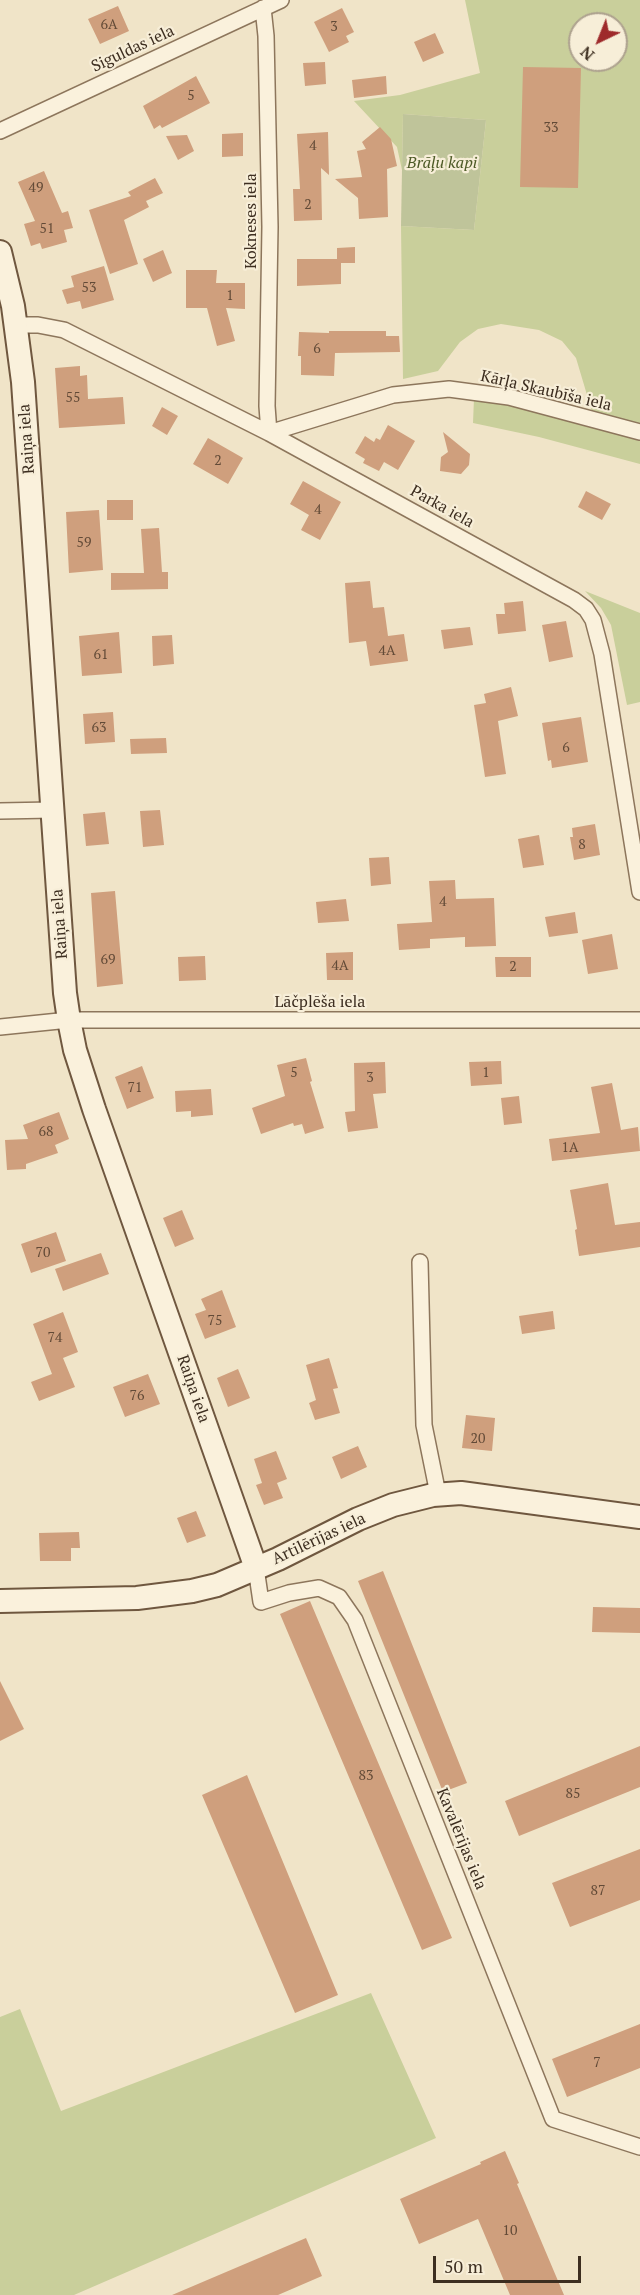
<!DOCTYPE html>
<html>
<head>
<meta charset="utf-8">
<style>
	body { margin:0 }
	#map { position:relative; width:640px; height:2295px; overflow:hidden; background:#f0e4c8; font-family:"PT Serif",serif }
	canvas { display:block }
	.north { position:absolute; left:568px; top:12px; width:60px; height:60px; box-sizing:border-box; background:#f7eed8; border:2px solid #ada18e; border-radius:50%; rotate:223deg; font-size:16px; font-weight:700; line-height:24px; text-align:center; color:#3d2e20 }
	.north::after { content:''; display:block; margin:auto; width:21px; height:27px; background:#9e2a2b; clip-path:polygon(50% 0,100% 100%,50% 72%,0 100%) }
	.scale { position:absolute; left:433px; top:2256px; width:148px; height:27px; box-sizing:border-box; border:3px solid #3d2e20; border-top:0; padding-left:8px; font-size:18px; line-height:21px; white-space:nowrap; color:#3d2e20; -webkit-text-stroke:4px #f7eed8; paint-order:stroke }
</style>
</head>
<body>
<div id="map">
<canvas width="640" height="2295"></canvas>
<div class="north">N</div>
<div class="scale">50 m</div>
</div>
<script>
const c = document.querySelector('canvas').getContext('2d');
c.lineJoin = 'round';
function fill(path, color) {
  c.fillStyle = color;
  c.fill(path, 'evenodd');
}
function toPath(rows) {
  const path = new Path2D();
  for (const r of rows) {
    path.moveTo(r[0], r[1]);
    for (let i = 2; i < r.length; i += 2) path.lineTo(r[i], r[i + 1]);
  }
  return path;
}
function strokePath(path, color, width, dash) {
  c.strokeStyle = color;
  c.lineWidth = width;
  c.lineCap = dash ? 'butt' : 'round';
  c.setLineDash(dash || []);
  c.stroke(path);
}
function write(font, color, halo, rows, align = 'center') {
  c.font = font + ' "PT Serif",serif';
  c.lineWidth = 4.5;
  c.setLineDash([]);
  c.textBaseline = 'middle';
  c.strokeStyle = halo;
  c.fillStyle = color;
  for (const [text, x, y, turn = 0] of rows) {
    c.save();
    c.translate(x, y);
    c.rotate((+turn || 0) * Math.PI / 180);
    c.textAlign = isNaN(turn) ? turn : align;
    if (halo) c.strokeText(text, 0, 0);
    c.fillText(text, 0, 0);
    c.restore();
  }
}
const green = toPath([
	[465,0,640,0,640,427,593,415,576,358,562,341,539,330,501,324,478,329,460,342,438,371,403,379,401,226,474,230,486,120,403,114,402,170,397,147,354,101,400,95,480,73],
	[580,24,616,24,616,60,580,60],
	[474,398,524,408,640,441,640,464,539,437,473,423],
	[585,591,640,613,640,702,627,705,611,625,601,608],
	[371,1993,436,2138,74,2295,0,2295,0,2017,20,2009,61,2111]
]);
const cemetery = toPath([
	[403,114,486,120,474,230,401,226]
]);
const building = toPath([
	[118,6,129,31,100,44,88,19],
	[342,8,354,32,346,36,349,42,329,52,314,22],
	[435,33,444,53,423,62,414,42],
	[325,62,326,84,305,86,303,63],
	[523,67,581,68,578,188,520,187],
	[196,76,210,103,162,128,160,125,154,129,143,106],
	[386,76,387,94,354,98,352,80],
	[380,127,391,139,397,166,387,169,388,217,359,219,358,198,335,179,362,177,357,151,366,149,362,142],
	[328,132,329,175,321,168,322,220,294,221,293,189,300,189,297,134],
	[243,133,243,156,222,157,222,134],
	[187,135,194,151,178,160,166,136],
	[44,171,62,213,68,211,73,228,64,230,67,242,42,249,40,243,31,246,24,224,35,221,18,182],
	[155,178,163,193,146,201,149,207,124,220,138,264,110,274,89,210,131,196,128,192],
	[355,247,355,263,341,263,341,284,297,286,297,259,337,259,337,248],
	[163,250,172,273,153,282,143,259],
	[104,266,114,300,82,309,80,301,67,304,62,290,74,287,71,276],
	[186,270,217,270,216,283,245,283,245,309,226,308,235,341,217,346,207,308,186,308],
	[329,331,386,331,386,336,399,336,400,352,335,353,334,376,301,375,301,356,298,356,299,332,329,333],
	[80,366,80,376,87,375,88,399,123,397,125,424,59,428,55,368],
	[162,407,178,416,167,435,152,426],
	[388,425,415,441,398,470,384,462,379,471,363,463,365,459,355,453,365,436,374,442,376,438,380,440],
	[443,432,470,454,469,465,461,474,440,471,441,457,448,452],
	[208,438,243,458,228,484,193,464],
	[303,481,341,502,320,540,301,530,309,515,290,504],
	[586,491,611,504,602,520,578,507],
	[107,500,133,500,133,520,107,520],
	[99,510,103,570,69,573,66,512],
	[159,528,162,572,168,572,168,589,111,590,111,573,144,573,141,529],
	[370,581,373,608,384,607,388,636,404,634,408,661,370,666,366,641,349,643,345,583],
	[523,601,526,631,498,634,496,614,505,614,504,603],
	[566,621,573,657,549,662,542,625],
	[470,627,473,645,444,649,441,630],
	[119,632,122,673,82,676,79,636],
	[172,635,174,664,153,666,152,636],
	[511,687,518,716,498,721,506,774,485,777,474,705,486,703,484,694],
	[113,712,115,742,85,744,83,714],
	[581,717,588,762,552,768,551,760,548,761,542,723],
	[166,738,167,753,131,754,130,739],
	[160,810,164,845,143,847,140,811],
	[105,812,109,844,86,846,83,814],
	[595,824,600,855,574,860,570,837,573,837,572,828],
	[539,835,544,865,523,868,518,839],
	[389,857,391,884,371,886,369,858],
	[455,880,456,899,494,898,496,946,465,947,465,937,430,939,430,948,399,950,397,924,432,922,429,881],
	[115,891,123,984,97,987,91,893],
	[346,899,349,921,318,923,316,902],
	[575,912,578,933,549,937,545,917],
	[612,934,618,969,588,974,582,940],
	[353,952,353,980,327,980,326,953],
	[205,956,206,980,179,981,178,957],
	[495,957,531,957,531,977,496,977],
	[306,1058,312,1081,310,1082,324,1128,305,1134,302,1124,294,1126,293,1123,261,1134,252,1108,285,1096,277,1065],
	[501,1061,502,1084,471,1086,469,1062],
	[385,1062,386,1093,373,1094,378,1128,348,1132,345,1112,355,1111,354,1063],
	[142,1066,154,1098,127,1109,115,1077],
	[612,1083,621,1130,638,1127,640,1151,552,1161,549,1139,600,1133,591,1087],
	[211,1089,213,1115,191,1117,191,1111,176,1112,175,1091],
	[519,1096,522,1123,504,1125,501,1098],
	[59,1112,69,1139,55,1145,58,1153,26,1164,26,1169,7,1170,5,1140,28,1139,23,1125],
	[608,1183,615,1225,640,1222,640,1247,579,1256,575,1230,577,1229,570,1190],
	[182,1210,194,1239,175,1247,163,1218],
	[56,1232,66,1261,31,1273,21,1244],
	[101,1253,109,1274,63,1291,55,1269],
	[222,1290,236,1327,205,1339,195,1314,206,1310,201,1299],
	[553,1311,555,1329,522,1334,519,1316],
	[63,1312,78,1352,63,1358,75,1387,39,1401,31,1382,52,1374,33,1324],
	[329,1358,338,1388,333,1389,340,1413,315,1420,309,1403,316,1400,306,1365],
	[238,1369,250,1398,228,1407,217,1378],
	[148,1374,160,1404,125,1417,113,1387],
	[466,1415,495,1418,492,1451,462,1448],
	[358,1446,367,1467,341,1479,332,1457],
	[276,1451,287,1479,277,1483,283,1498,264,1505,256,1485,262,1483,254,1459],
	[196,1511,206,1536,187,1543,177,1518],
	[79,1532,80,1548,71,1548,71,1561,40,1561,39,1533],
	[383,1571,467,1783,443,1792,358,1581],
	[310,1601,452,1938,422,1950,280,1614],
	[593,1607,640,1608,640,1633,592,1632],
	[0,1681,24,1729,0,1741],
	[640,1746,640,1787,519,1836,505,1801],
	[247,1775,338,1995,295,2013,202,1795],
	[640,1849,640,1900,570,1927,552,1883],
	[640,2024,640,2068,567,2097,552,2059],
	[505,2151,519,2183,517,2184,564,2295,510,2295,478,2219,419,2244,400,2199,481,2164,480,2162],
	[306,2238,322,2276,278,2295,172,2295]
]);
const street = toPath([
	[263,8,266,36,270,227,267,406,269,433],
	[0,131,281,0],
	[16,325,38,325,64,330,269,433,574,600,586,609,593,620,602,654,640,892],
	[269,433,393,395,449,389,509,397,640,432],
	[0,811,52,810],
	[0,1027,69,1020,640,1020],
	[420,1262,424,1425,438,1494],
	[256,1568,261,1602,289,1593,319,1588,339,1597,355,1620,553,2119,640,2147]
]);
const secondary = toPath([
	[0,252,13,306,23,382,65,993,69,1020,75,1050,94,1109,256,1568],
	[0,1601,137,1598,192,1591,217,1585,278,1559,358,1519,393,1505,433,1495,461,1493,640,1517]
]);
const numberNames = [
	["6A",109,25],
	["3",334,27],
	["5",191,96],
	["33",551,128],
	["4",313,146],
	["49",36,188],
	["2",308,205],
	["51",47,229],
	["53",89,288],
	["1",230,296],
	["6",317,349],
	["55",73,398],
	["2",218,461],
	["4",318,510],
	["59",84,543],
	["4A",387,651],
	["61",101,655],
	["63",99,728],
	["6",566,748],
	["8",582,845],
	["4",443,902],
	["69",108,960],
	["4A",340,966],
	["2",513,967],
	["5",294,1073],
	["1",486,1073],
	["3",370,1078],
	["71",135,1088],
	["68",46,1132],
	["1A",570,1148],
	["70",43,1253],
	["75",215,1321],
	["74",55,1338],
	["76",137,1396],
	["20",478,1439],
	["83",366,1776],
	["85",573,1794],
	["87",598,1891],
	["7",597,2063],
	["10",510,2231]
];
const streetNames = [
	["Siguldas iela",133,49,-25],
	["Kokneses iela",251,221,-90],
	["Kārļa Skaubīša iela",546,391,13],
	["Raiņa iela",27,439,-94],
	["Parka iela",442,507,29],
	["Raiņa iela",60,924,-94],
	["Lāčplēša iela",320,1002],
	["Raiņa iela",193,1389,71],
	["Artilērijas iela",319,1539,-25],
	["Kavalērijas iela",461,1839,68]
];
const parkNames = [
	["Brāļu kapi",442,163]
];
fill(green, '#c9cf9b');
fill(cemetery, '#bfc49a');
fill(building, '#cf9f7d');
strokePath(street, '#8d765c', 18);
strokePath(secondary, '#6f573f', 26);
strokePath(street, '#faf1dc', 15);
strokePath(secondary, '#faf1dc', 22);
write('14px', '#624a37', null, numberNames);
write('16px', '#3d2e20', '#f7eed8', streetNames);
write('italic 16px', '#4d5a26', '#f7eed8', parkNames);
</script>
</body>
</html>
